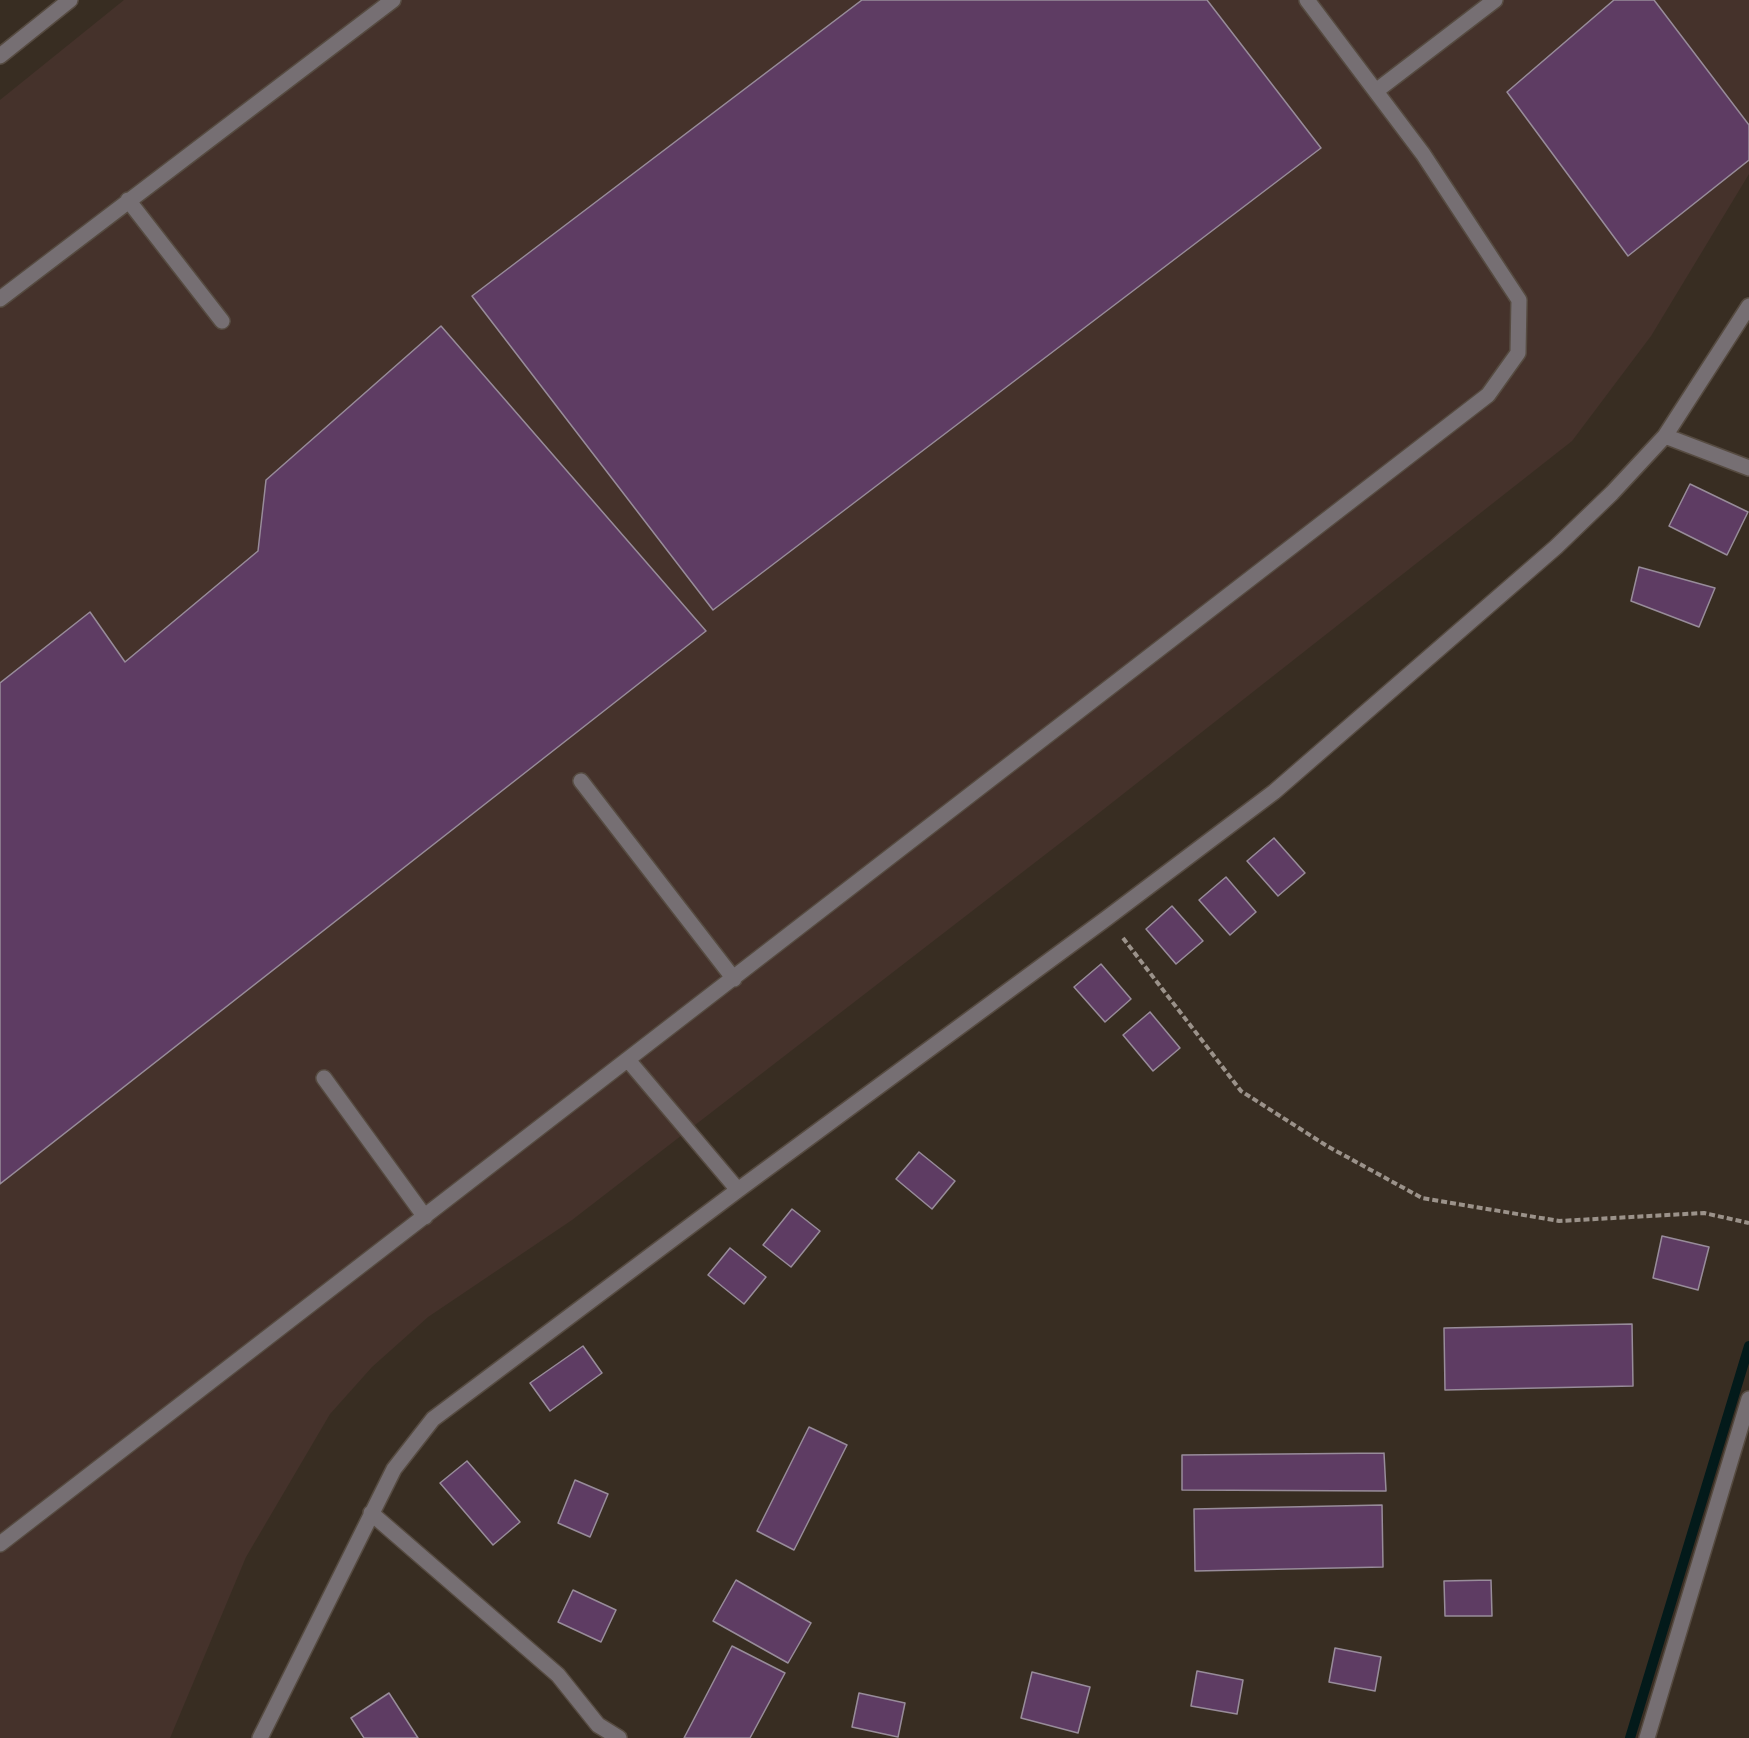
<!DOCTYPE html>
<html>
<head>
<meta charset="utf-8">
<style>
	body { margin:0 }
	canvas { display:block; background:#382d22 }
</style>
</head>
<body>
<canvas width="1749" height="1738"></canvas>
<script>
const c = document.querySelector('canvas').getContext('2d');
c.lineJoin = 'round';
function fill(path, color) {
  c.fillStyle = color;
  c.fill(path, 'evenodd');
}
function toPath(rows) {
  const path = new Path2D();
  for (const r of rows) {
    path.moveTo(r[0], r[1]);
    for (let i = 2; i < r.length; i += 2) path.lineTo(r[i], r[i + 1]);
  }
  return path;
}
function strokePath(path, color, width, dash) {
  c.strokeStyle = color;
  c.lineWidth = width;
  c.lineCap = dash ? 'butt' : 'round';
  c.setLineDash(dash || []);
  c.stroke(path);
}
const commercial = toPath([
	[124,0,1749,0,1749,174,1651,336,1572,441,1090,820,572,1220,428,1317,372,1367,330,1414,246,1557,170,1738,0,1738,0,100]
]);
const stream = toPath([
	[1630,1738,1749,1346]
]);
const building = toPath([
	[862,0,1207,0,1321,148,713,610,472,296,862,0],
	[1614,0,1654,0,1749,125,1749,160,1628,256,1507,92,1614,0],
	[441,326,706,631,0,1184,0,683,90,612,125,662,258,551,266,480,441,326],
	[1690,484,1748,512,1727,555,1669,526,1690,484],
	[1639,567,1715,588,1699,627,1631,601,1639,567],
	[1274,838,1305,873,1278,896,1247,861,1274,838],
	[1226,877,1256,912,1230,935,1199,900,1226,877],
	[1172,906,1203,941,1176,964,1146,929,1172,906],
	[1101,964,1131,999,1105,1022,1074,987,1101,964],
	[1150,1012,1180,1048,1153,1071,1123,1035,1150,1012],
	[919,1152,955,1181,932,1209,896,1179,919,1152],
	[792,1209,820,1231,791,1267,763,1245,792,1209],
	[1662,1236,1709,1247,1698,1290,1653,1278,1662,1236],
	[730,1248,766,1277,744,1304,708,1275,730,1248],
	[1632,1324,1633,1386,1445,1390,1444,1328,1632,1324],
	[583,1346,602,1373,550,1411,530,1383,583,1346],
	[809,1427,847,1445,794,1550,757,1531,809,1427],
	[1384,1453,1386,1491,1182,1490,1182,1455,1384,1453],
	[467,1461,520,1522,493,1545,440,1483,467,1461],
	[575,1480,608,1494,590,1537,558,1523,575,1480],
	[1382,1505,1383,1567,1195,1571,1194,1509,1382,1505],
	[736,1580,811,1623,788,1663,713,1621,736,1580],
	[1491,1580,1492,1616,1445,1616,1444,1581,1491,1580],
	[573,1590,616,1610,601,1642,558,1622,573,1590],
	[732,1646,785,1673,750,1738,684,1738,732,1646],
	[1335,1648,1381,1657,1375,1691,1329,1682,1335,1648],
	[1197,1671,1243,1680,1237,1714,1191,1706,1197,1671],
	[1032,1672,1090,1687,1078,1733,1021,1718,1032,1672],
	[389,1693,418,1738,364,1738,351,1718,389,1693],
	[859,1693,905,1703,898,1737,852,1727,859,1693]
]);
const path = toPath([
	[1123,938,1241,1091,1327,1146,1422,1198,1559,1221,1704,1213,1749,1223]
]);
const minor = toPath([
	[0,56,70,0],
	[1376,91,1495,0],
	[128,200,222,321],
	[0,299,393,0],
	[1665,436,1749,468],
	[581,781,734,979],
	[628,1060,738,1190],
	[324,1078,425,1217],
	[371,1513,558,1675,598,1725,619,1738],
	[0,1544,1488,395,1518,353,1519,300,1423,154,1307,0],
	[260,1738,394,1469,433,1419,738,1190,1107,918,1274,792,1556,547,1612,493,1665,436,1749,306],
	[1647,1738,1749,1399]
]);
fill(commercial, '#45322b');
strokePath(stream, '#031a1a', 10);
fill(building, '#5e3c63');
strokePath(building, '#988c9a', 1.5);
strokePath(minor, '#564b41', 18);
strokePath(path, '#9b928a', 4, [6, 3]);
strokePath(minor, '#766f73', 15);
</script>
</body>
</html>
